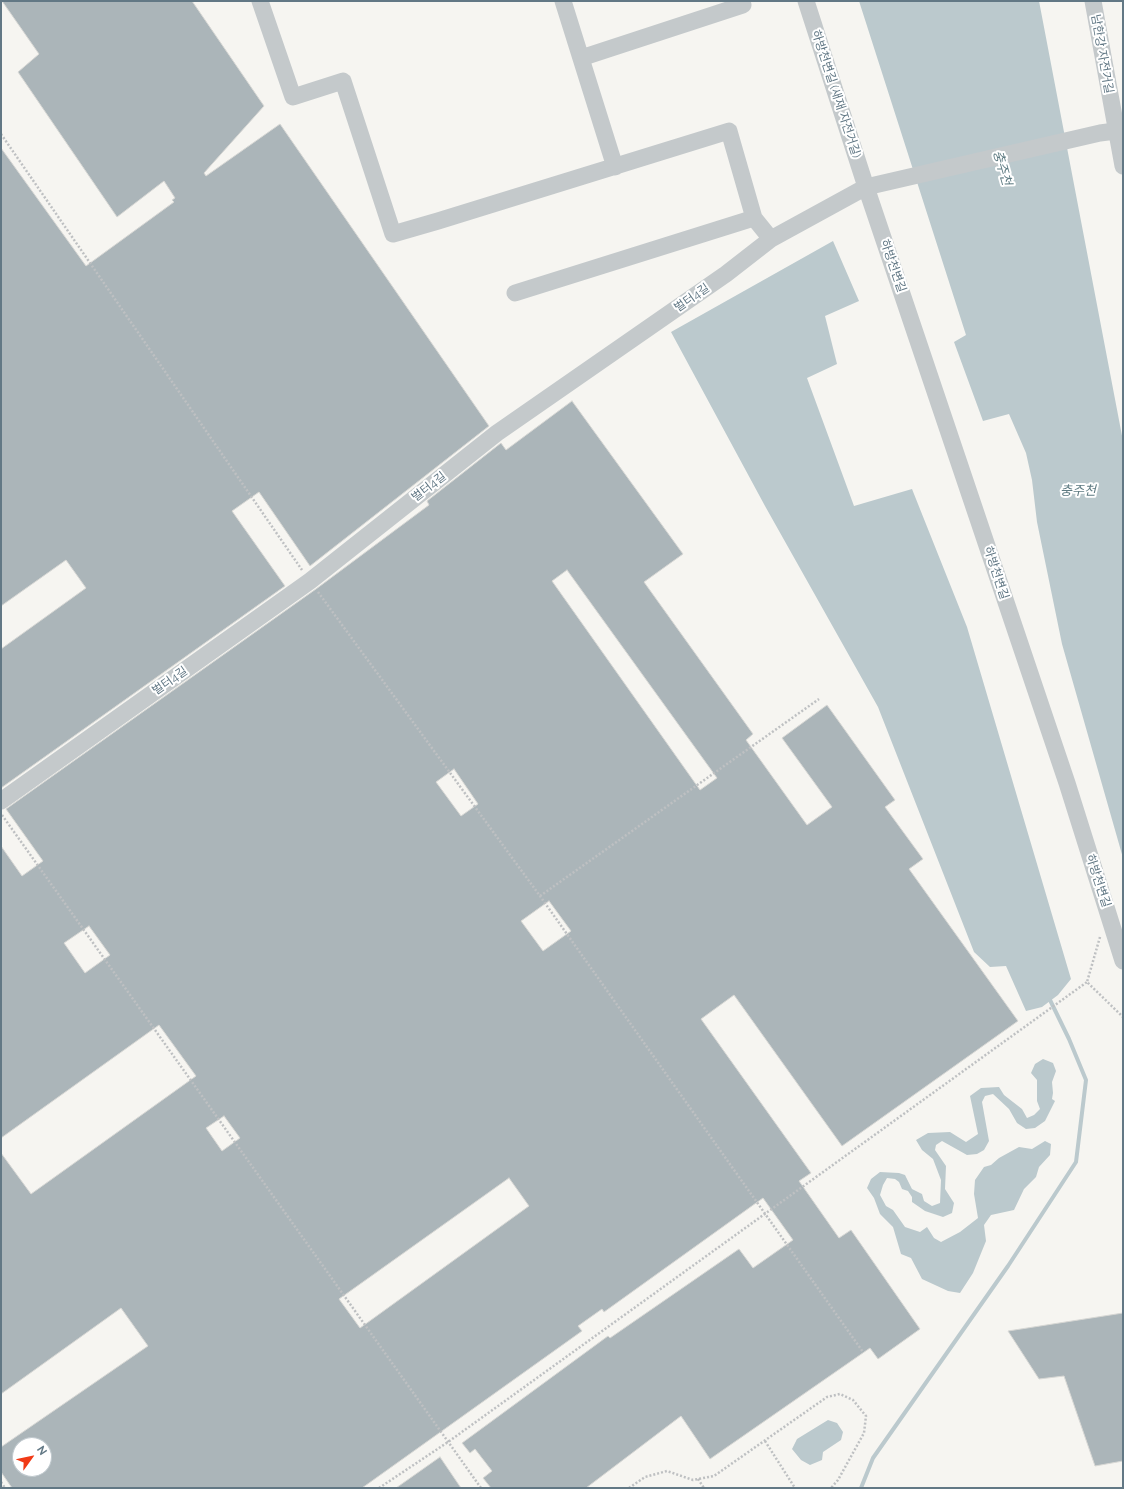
<!DOCTYPE html>
<html>
<head>
<meta charset="utf-8">
<style>
	body { margin:0 }
	#map { position:relative; width:1124px; height:1489px; overflow:hidden; background:#f6f5f1; font-family:Raleway,sans-serif }
	canvas { display:block }
	.frame { position:absolute; inset:0; border:2px solid #627885; pointer-events:none }
	.north { position:absolute; left:12px; top:1437px; width:40px; height:40px; box-sizing:border-box; background:#fff; border:1px solid #c0c9ce; border-radius:50%; rotate:57deg; font-size:11px; font-weight:700; line-height:16px; text-align:center; color:#627885 }
	.north::after { content:''; display:block; margin:auto; width:14px; height:18px; background:#f13a16; clip-path:polygon(50% 0,100% 100%,50% 72%,0 100%) }
</style>
</head>
<body>
<div id="map">
<canvas width="1124" height="1489"></canvas>
<div class="frame"></div>
<div class="north">N</div>
</div>
<script>
const c = document.querySelector('canvas').getContext('2d');
c.lineJoin = 'round';
function fill(path, color) {
  c.fillStyle = color;
  c.fill(path, 'evenodd');
}
function toPath(rows) {
  const path = new Path2D();
  for (const r of rows) {
    path.moveTo(r[0], r[1]);
    for (let i = 2; i < r.length; i += 2) path.lineTo(r[i], r[i + 1]);
  }
  return path;
}
function strokePath(path, color, width, dash) {
  c.strokeStyle = color;
  c.lineWidth = width;
  c.lineCap = dash ? 'butt' : 'round';
  c.setLineDash(dash || []);
  c.stroke(path);
}
function write(font, color, halo, rows, align = 'center') {
  c.font = font + ' Raleway,"Noto Sans KR",sans-serif';
  c.lineWidth = 4;
  c.setLineDash([]);
  c.textBaseline = 'middle';
  c.strokeStyle = halo;
  c.fillStyle = color;
  for (const [text, x, y, turn = 0] of rows) {
    c.save();
    c.translate(x, y);
    c.rotate((+turn || 0) * Math.PI / 180);
    c.textAlign = isNaN(turn) ? turn : align;
    if (halo) c.strokeText(text, 0, 0);
    c.fillText(text, 0, 0);
    c.restore();
  }
}
const water = toPath([
	[859,1,1039,1,1123,441,1123,858,1062,644,1037,522,1032,480,1026,453,1009,414,983,421,954,342,966,335],
	[833,241,859,301,825,316,837,364,807,378,854,506,912,489,967,627,1071,979,1058,995,1042,1007,1026,1011,1006,966,990,967,974,952,878,707,765,506,671,332],
	[1043,1059,1053,1063,1056,1071,1052,1082,1053,1093,1052,1099,1055,1101,1045,1121,1035,1128,1026,1129,1017,1123,1009,1109,993,1094,985,1096,982,1102,989,1141,984,1150,977,1154,967,1155,942,1141,936,1145,935,1150,946,1166,945,1189,954,1203,952,1213,943,1217,925,1211,912,1202,912,1197,908,1191,902,1189,899,1182,895,1179,887,1178,883,1185,880,1195,886,1206,893,1210,905,1227,920,1232,927,1227,934,1238,941,1242,960,1232,978,1218,974,1194,975,1180,984,1167,991,1165,999,1158,1019,1147,1032,1149,1045,1141,1051,1144,1050,1155,1039,1167,1036,1177,1024,1189,1014,1210,991,1215,984,1225,986,1241,973,1273,960,1293,948,1291,922,1279,911,1258,901,1254,893,1227,880,1214,874,1198,867,1188,871,1179,880,1172,899,1173,905,1175,912,1189,922,1194,924,1201,932,1206,940,1203,941,1180,933,1159,922,1150,916,1140,928,1133,950,1132,966,1142,978,1134,970,1096,981,1088,999,1087,1004,1095,1022,1109,1027,1118,1034,1115,1040,1109,1037,1101,1037,1080,1031,1073,1035,1064],
	[828,1420,837,1423,843,1432,841,1440,823,1452,822,1460,810,1465,801,1460,792,1449,797,1439]
]);
const stream = toPath([
	[861,1488,873,1458,1008,1266,1076,1162,1086,1080,1069,1039,1050,1000]
]);
const building = toPath([
	[2,1,192,1,264,106,204,173,206,176,280,124,489,426,310,566,259,492,232,511,285,586,1,788,1,649,86,588,66,560,1,606,1,148,86,266,174,202,172,200,175,198,164,181,117,217,18,72,39,54,2,1],
	[572,401,683,554,644,582,753,734,746,740,807,825,832,807,782,738,827,705,895,800,885,807,923,859,909,869,1018,1021,842,1146,734,995,701,1019,811,1173,799,1181,839,1238,851,1230,920,1329,878,1359,870,1348,710,1459,681,1416,586,1488,491,1488,483,1478,492,1471,475,1449,470,1453,462,1443,608,1336,610,1338,739,1249,753,1268,793,1240,763,1198,604,1312,602,1309,578,1326,582,1331,362,1488,12,1488,1,1472,1,1447,148,1346,121,1308,1,1394,1,1153,31,1194,196,1076,159,1025,1,1138,1,846,22,876,43,861,6,809,316,589,429,505,427,501,501,443,506,450,572,401],
	[567,570,717,778,700,790,552,581,567,570],
	[454,769,478,804,461,816,436,782,454,769],
	[549,901,571,931,543,951,521,921,549,901],
	[89,926,110,955,85,973,64,943,89,926],
	[224,1116,240,1138,222,1151,206,1128,224,1116],
	[509,1178,529,1206,360,1328,339,1299,509,1178],
	[20,1445,44,1445,44,1469,20,1469,20,1445],
	[1123,1313,1123,1461,1095,1466,1064,1376,1039,1379,1008,1331,1123,1313],
	[440,1457,461,1488,396,1488,440,1457]
]);
const path = toPath([
	[1,134,302,570],
	[318,592,540,896,863,1352],
	[2,815,481,1488],
	[540,896,819,699],
	[1100,937,1087,982,1123,1017],
	[765,1441,795,1488],
	[698,1479,704,1488],
	[1,1482,5,1488],
	[379,1488,448,1442,1087,982],
	[629,1488,645,1477,667,1471,693,1480,714,1476,827,1397,840,1394,853,1400,866,1416,864,1433,838,1480,831,1488]
]);
const minor = toPath([
	[260,1,293,97,343,81,393,234,438,221,729,131,754,218,771,239],
	[563,1,615,167],
	[806,1,866,187,1067,783,1123,961],
	[1093,1,1123,166],
	[581,58,743,5,742,1],
	[515,293,754,218],
	[1,801,310,581,497,433,726,274,771,239,866,187,1100,133,1123,130]
]);
const streetNames = [
	["남한강 자전거길",1102,54,80],
	["하방천변길 (새재 자전거길)",836,94,72],
	["하방천변길",893,266,71],
	["벌터4길",692,298,-35],
	["벌터4길",429,487,-38],
	["하방천변길",996,573,72],
	["벌터4길",170,681,-35],
	["하방천변길",1098,881,72]
];
const waterNames = [
	["충주천",1002,168,74],
	["충주천",1078,491]
];
fill(water, '#bbc9cd');
strokePath(stream, '#bbc9cd', 4);
fill(building, '#abb5b9');
strokePath(building, '#d7d7d4', 1);
strokePath(path, '#bec0c2', 2.5, [2, 2]);
strokePath(minor, '#c4c9cb', 17);
write('12px', '#627885', '#fff', streetNames);
write('italic 13px', '#5e7b82', '#fff', waterNames);
</script>
</body>
</html>
